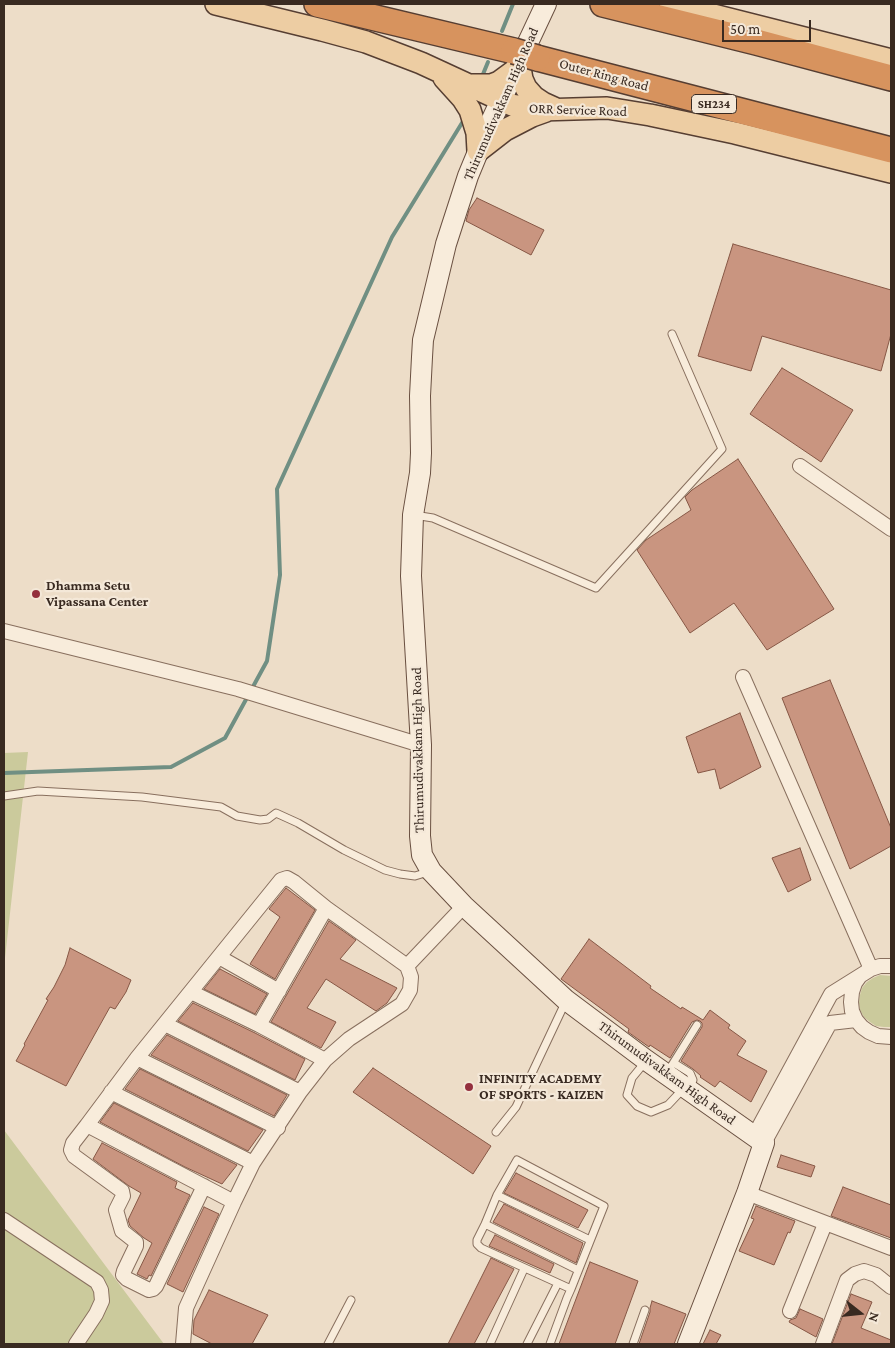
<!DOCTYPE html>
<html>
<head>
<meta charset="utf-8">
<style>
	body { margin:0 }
	#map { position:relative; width:895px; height:1348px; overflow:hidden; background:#edddc8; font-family:"Crimson Pro",serif }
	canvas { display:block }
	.frame { position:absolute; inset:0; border:5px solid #392a21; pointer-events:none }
	.north { position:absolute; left:835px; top:1288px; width:50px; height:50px; -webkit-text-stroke:4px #f4e8d8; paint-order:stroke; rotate:106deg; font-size:14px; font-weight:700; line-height:20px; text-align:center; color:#392a21 }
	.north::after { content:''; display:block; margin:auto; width:18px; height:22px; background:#392a21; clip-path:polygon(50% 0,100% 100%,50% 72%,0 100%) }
	.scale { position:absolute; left:722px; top:20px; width:89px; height:22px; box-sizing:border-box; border:2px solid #392a21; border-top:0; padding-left:6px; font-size:15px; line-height:18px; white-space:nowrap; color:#392a21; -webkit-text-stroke:4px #f4e8d8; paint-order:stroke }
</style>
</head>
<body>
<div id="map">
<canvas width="895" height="1348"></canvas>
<div class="frame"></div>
<div class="north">N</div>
<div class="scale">50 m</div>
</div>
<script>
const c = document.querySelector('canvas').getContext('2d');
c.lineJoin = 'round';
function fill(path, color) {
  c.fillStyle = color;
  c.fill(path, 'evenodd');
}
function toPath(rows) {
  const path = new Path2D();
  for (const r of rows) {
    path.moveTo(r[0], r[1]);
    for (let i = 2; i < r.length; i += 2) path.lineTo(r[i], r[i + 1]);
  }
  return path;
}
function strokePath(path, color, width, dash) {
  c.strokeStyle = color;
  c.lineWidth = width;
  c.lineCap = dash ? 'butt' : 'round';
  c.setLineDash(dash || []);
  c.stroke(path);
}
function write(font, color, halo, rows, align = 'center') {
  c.font = font + ' "Crimson Pro",serif';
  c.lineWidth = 4.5;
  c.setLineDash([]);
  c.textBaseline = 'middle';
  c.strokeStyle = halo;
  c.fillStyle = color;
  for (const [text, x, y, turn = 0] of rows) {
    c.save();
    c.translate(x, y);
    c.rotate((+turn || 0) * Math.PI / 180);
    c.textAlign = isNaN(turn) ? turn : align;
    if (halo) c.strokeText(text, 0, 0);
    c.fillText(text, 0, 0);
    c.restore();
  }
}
const green = toPath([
	[28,752,4,967,4,753],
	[880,975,891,976,891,1027,884,1027,876,1026,870,1022,864,1017,860,1010,859,1003,860,995,862,988,867,982,873,978],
	[4,1130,164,1344,4,1344]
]);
const stream = toPath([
	[502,31,513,4],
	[481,79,488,62],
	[4,773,171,767,225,738,267,661,280,575,277,489,392,237,465,118]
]);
const building = toPath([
	[477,198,544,230,531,255,466,221,469,210,477,198],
	[733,244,891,290,891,334,881,371,762,336,751,371,698,356,733,244],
	[782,368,853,410,821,462,750,414,782,368],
	[738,459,834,609,767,650,734,603,690,633,637,550,646,540,691,510,685,497,692,490,738,459],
	[830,680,891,828,891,846,850,869,782,698,830,680],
	[740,713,761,767,720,789,715,769,698,773,686,737,740,713],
	[800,848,811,880,788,892,772,858,800,848],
	[286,888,315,910,275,979,250,964,280,917,269,909,286,888],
	[329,921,356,940,340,959,397,988,387,1003,376,1011,326,979,307,1008,336,1022,321,1048,271,1022,329,921],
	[589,939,651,986,650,988,681,1009,682,1007,703,1020,710,1010,730,1025,728,1028,746,1041,737,1055,767,1071,751,1102,720,1081,715,1087,700,1077,701,1076,693,1069,681,1061,702,1027,702,1023,700,1021,697,1020,692,1022,670,1058,650,1045,649,1047,628,1032,629,1029,561,979,589,939],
	[70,948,131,980,126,992,115,1009,110,1007,66,1086,16,1061,25,1045,24,1044,48,1000,46,999,54,987,65,965,70,948],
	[220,969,267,994,255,1014,204,989,220,969],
	[193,1003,255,1033,305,1059,295,1080,178,1021,193,1003],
	[167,1035,287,1095,274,1116,151,1055,167,1035],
	[373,1068,491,1146,473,1174,353,1092,373,1068],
	[140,1069,263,1130,248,1151,125,1089,140,1069],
	[114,1103,237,1165,222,1184,185,1167,100,1122,114,1103],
	[102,1143,177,1182,175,1188,190,1195,151,1276,149,1275,147,1279,137,1274,152,1243,144,1238,130,1226,128,1220,141,1193,129,1186,93,1159,102,1143],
	[781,1155,815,1166,811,1177,777,1167,781,1155],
	[516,1173,588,1210,578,1228,504,1193,516,1173],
	[843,1187,891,1205,891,1238,831,1216,843,1187],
	[504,1204,583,1243,576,1263,493,1222,504,1204],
	[756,1206,795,1221,790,1233,788,1232,774,1265,739,1251,754,1219,751,1218,756,1206],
	[204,1207,219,1214,183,1292,167,1284,204,1207],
	[495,1235,554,1264,550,1273,489,1246,495,1235],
	[491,1258,514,1269,474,1344,448,1344,491,1258],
	[590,1262,638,1281,615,1344,559,1344,590,1262],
	[209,1290,268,1315,252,1344,212,1344,193,1334,194,1320,209,1290],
	[851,1294,872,1302,861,1328,891,1340,891,1344,832,1344,851,1294],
	[652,1301,686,1314,674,1344,639,1344,650,1312,650,1308,652,1301],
	[800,1309,823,1319,816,1337,789,1322,790,1320,796,1318,800,1309],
	[710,1330,721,1335,716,1344,703,1344,710,1330]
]);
const lane = toPath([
	[414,515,433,518,596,588,722,449,672,334],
	[4,796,38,791,142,797,221,807,237,816,260,820,268,819,276,813,298,823,344,850,385,870,400,874,415,876,428,872],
	[646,1061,632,1078,627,1095,637,1106,651,1112,668,1105,683,1089],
	[674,1063,690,1073,693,1080,690,1088],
	[667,1073,697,1025],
	[496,1132,516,1107,565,1003],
	[497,1195,590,1240],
	[485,1224,578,1270],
	[328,1344,351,1300],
	[490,1344,524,1269],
	[527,1344,558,1283],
	[550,1344,567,1298,571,1289,604,1206,517,1160,497,1195,485,1224,477,1240,477,1244,481,1248,571,1289],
	[633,1344,645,1310]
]);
const street = toPath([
	[800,466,891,529],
	[4,631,238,689,421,745],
	[743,677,871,969],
	[219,957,279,991],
	[407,966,464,906],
	[860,976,855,983,852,992,851,1002,852,1011,856,1020,862,1027,869,1032,878,1036,891,1037],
	[191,992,259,1025,325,1060],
	[165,1024,300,1092],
	[259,1025,326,908],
	[137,1058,278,1128],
	[111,1092,253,1163],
	[87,1125,73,1143,71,1150,74,1156,122,1191,123,1196,116,1210,122,1231,136,1242,136,1246,124,1271,123,1275,127,1279,149,1290,153,1289,156,1286,204,1186],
	[754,1136,831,994,871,969,880,966,891,966],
	[764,1143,830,1023,856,1020],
	[747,1193,891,1248],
	[4,1220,97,1282,101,1290,102,1301,96,1314,76,1344],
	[790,1311,825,1224],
	[183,1344,186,1308,234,1202,253,1163,300,1092,325,1060,349,1039,402,1004,410,990,411,977,407,966,326,908,294,882,287,878,281,880,137,1058,87,1125,234,1202],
	[823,1344,847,1280,855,1274,864,1271,876,1275,891,1287]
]);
const secondary = toPath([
	[546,4,487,130,468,176,446,244,423,340,422,357,420,396,421,453,420,473,413,515,411,576,421,745,420,836,422,855,431,871,464,906,566,1000,646,1060,764,1143,747,1193,688,1344]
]);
const primary = toPath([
	[216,4,322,30,366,42,421,63,512,105,540,110,607,108,650,115,735,133,891,172],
	[670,4,891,60],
	[519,62,522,79,526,88,534,97,543,103,554,108],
	[444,78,463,99,470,110,477,133,478,151],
	[472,85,491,85,499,82,514,71],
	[478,151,505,130,532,116,546,111]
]);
const highway = toPath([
	[317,4,514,51],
	[603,4,756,42,891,78],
	[537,58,891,150]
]);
const highwayBridge = toPath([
	[514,51,537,58]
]);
const markers = [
	[36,594,5,"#94303e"],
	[469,1087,5,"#94303e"]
];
const shields = [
	[714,104,45]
];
const shieldNames = [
	["SH234",714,104]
];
const streetNames = [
	["Outer Ring Road",604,75,15],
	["Thirumudivakkam High Road",501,104,-66],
	["ORR Service Road",578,110,2],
	["Thirumudivakkam High Road",418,750,-91],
	["Thirumudivakkam High Road",667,1073,36]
];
const poiNames = [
	["Dhamma Setu",46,586],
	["Vipassana Center",46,602],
	["INFINITY ACADEMY",479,1079],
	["OF SPORTS - KAIZEN",479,1095]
];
fill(green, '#cbca9c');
strokePath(stream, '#708f83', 4);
fill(building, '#c99580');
strokePath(building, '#865745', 1);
strokePath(lane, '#886f5e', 9);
strokePath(street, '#886f5e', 16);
strokePath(secondary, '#6a5041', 22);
strokePath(primary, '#563e32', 24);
strokePath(highway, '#563e32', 28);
strokePath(lane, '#f8ecdb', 7);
strokePath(street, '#f8ecdb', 14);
strokePath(secondary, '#f8ecdb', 20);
strokePath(primary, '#edcda3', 21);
strokePath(highway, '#d7935e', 25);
strokePath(highwayBridge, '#563e32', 28, []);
strokePath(highwayBridge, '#d7935e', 25);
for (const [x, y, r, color] of markers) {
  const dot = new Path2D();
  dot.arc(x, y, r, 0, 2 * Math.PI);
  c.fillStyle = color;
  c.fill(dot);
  strokePath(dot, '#f4e8d8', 2);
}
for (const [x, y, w] of shields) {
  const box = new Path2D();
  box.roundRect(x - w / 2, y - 9.5, w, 19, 4);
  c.fillStyle = '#f4e8d8';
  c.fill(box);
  strokePath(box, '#392a21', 1);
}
write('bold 12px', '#392a21', null, shieldNames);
write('14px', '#392a21', '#f4e8d8', streetNames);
write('bold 14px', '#392a21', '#f4e8d8', poiNames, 'left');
</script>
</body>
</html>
